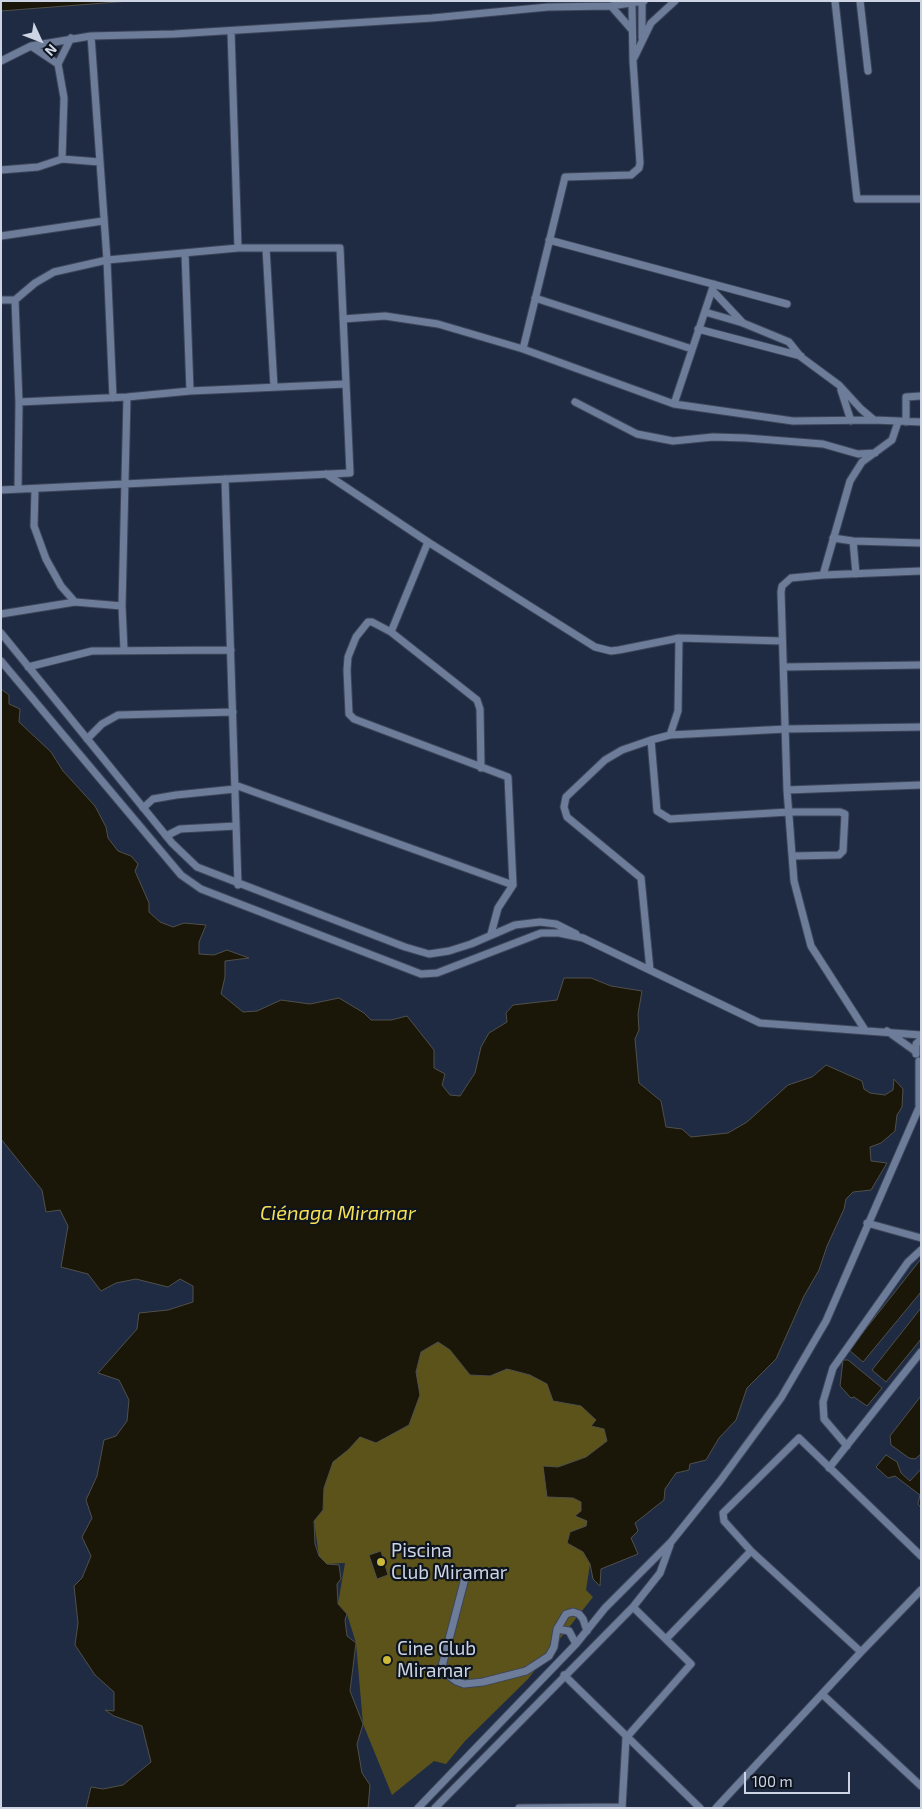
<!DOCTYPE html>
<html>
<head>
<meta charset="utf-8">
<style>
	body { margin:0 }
	#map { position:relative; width:922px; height:1809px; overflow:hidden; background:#1f2b43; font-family:"Exo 2",sans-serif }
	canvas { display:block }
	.frame { position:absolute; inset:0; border:2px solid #cdd5e5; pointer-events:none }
	.north { position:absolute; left:15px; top:15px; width:50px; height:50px; -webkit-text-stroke:4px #0e141e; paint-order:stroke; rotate:133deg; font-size:14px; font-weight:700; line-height:20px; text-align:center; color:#cdd5e5 }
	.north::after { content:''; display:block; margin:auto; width:18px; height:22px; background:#cdd5e5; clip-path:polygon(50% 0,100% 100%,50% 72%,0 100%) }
	.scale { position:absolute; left:744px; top:1772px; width:106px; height:22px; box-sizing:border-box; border:2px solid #cdd5e5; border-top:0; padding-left:6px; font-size:15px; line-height:18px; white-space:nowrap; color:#cdd5e5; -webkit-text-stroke:4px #0e141e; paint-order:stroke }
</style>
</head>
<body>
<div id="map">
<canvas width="922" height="1809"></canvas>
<div class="frame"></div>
<div class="north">N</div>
<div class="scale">100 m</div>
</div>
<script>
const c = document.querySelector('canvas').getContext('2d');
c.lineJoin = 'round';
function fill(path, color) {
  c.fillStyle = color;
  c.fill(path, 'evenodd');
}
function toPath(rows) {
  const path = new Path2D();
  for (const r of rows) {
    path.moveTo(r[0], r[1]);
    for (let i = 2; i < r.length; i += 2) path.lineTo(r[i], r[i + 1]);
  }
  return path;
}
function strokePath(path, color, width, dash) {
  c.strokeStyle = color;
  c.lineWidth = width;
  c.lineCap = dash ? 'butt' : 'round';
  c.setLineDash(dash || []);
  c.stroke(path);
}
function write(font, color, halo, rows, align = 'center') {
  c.font = font + ' "Exo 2",sans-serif';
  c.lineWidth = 4.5;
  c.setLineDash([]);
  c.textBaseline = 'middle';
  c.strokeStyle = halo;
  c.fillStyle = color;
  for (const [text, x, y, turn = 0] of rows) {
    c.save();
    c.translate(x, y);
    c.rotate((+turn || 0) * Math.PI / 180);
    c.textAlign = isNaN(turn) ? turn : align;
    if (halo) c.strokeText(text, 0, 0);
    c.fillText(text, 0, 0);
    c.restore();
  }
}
const green = toPath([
	[438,1342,450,1350,470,1375,490,1376,507,1369,530,1375,547,1384,553,1401,581,1406,596,1420,592,1426,604,1428,607,1441,586,1457,558,1467,543,1466,573,1498,581,1502,581,1511,587,1521,583,1552,590,1564,586,1590,593,1597,528,1679,465,1741,446,1764,434,1761,392,1795,363,1724,356,1643,347,1614,338,1604,345,1563,327,1564,319,1556,314,1521,323,1510,324,1488,333,1461,348,1450,360,1436,419,1395,416,1372,421,1352]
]);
const water = toPath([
	[1,1,130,1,1,11,1,1],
	[1,689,9,695,9,704,20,709,19,722,51,752,63,771,95,806,106,827,108,838,118,851,131,856,138,864,135,871,149,903,149,912,160,922,173,927,184,923,206,925,199,942,199,954,214,955,227,950,249,958,225,961,225,977,221,994,243,1012,257,1011,281,1000,310,1004,339,998,364,1013,371,1020,391,1020,407,1016,434,1050,434,1068,445,1074,442,1085,450,1095,460,1096,475,1073,481,1047,489,1033,507,1022,506,1013,513,1005,557,1000,564,978,591,978,611,986,642,991,638,1014,639,1030,635,1039,639,1083,661,1101,666,1127,682,1129,691,1137,728,1133,747,1122,788,1085,812,1077,826,1065,862,1081,864,1089,870,1093,885,1095,893,1090,894,1079,903,1089,902,1107,897,1115,895,1131,881,1143,870,1147,871,1161,887,1163,871,1190,853,1192,846,1199,844,1209,827,1246,819,1270,804,1296,776,1359,747,1388,736,1420,719,1438,706,1460,690,1464,689,1470,676,1473,665,1489,664,1500,635,1523,638,1531,631,1538,638,1554,601,1569,600,1586,593,1579,590,1564,583,1552,567,1543,570,1532,586,1526,587,1521,575,1516,581,1511,581,1502,573,1498,547,1497,543,1466,558,1467,586,1457,607,1441,604,1429,591,1426,596,1420,581,1406,553,1401,547,1384,530,1375,507,1369,490,1376,470,1375,450,1350,438,1342,421,1352,416,1372,420,1395,409,1425,376,1443,360,1437,348,1450,333,1462,324,1488,323,1510,314,1521,315,1544,319,1556,327,1564,339,1565,341,1579,337,1584,338,1604,347,1614,345,1620,347,1636,356,1643,350,1691,363,1724,357,1744,362,1773,370,1785,368,1808,86,1808,91,1787,103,1789,123,1785,151,1762,142,1726,114,1716,105,1710,114,1711,114,1692,95,1675,75,1645,78,1623,74,1586,82,1578,91,1556,82,1537,92,1518,86,1500,97,1476,104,1440,116,1436,127,1421,129,1400,119,1380,98,1373,137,1329,139,1313,168,1310,193,1302,193,1286,180,1279,168,1287,136,1279,116,1283,101,1291,88,1274,61,1267,68,1226,60,1210,46,1212,42,1190,1,1139,1,689],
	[921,1259,921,1292,863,1362,849,1350,921,1259],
	[921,1308,921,1339,886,1382,872,1370,921,1308],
	[843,1360,848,1360,882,1388,867,1406,854,1397,851,1398,840,1386,843,1360],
	[921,1396,921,1454,915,1459,909,1458,891,1445,890,1436,921,1396],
	[886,1455,897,1462,901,1473,910,1481,921,1469,921,1508,918,1504,920,1495,895,1476,888,1478,876,1467,886,1455],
	[381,1551,388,1575,377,1579,369,1555,381,1551]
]);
const street = toPath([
	[835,1,857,199,921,199],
	[860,1,868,71],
	[611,6,632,30],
	[231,31,238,248],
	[91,36,107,260,113,398],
	[71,38,58,64,64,98,62,159,100,162],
	[642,38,642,2],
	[31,46,58,64],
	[634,58,651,23,675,1],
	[1,61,31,46,91,36,174,34,432,18,548,7,611,6,644,1],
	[1,170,38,167,62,159],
	[1,236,103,221],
	[549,240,787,304],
	[266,248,274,387],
	[185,253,190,391],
	[713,291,743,323],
	[535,298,692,349],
	[1,300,15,300],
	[705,312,743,323,789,342,801,357,839,385,861,409,874,420],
	[343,319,385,316,438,324,523,349,674,404,793,421,874,420,921,422],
	[698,329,801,356],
	[523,349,565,177,631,175,639,168,640,163,633,61,632,3],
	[841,390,851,421],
	[19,402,127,397,190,391,346,384],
	[575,402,637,434,673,441,713,437,746,438,823,444,858,454,875,453],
	[674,404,714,284],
	[906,422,906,397,921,396],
	[326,474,428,542,391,632,372,622,368,622,356,637,348,657,347,670,349,714,354,719,508,777,513,885,498,908,491,934],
	[225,479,238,885],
	[1,490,350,473,340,248,238,248,107,260,54,272,35,283,15,300,19,402,18,489],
	[35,490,34,526,46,559,61,586,75,602,122,606],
	[833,538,853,541,921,543],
	[853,541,856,574],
	[428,542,595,647,611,651,619,650,679,638,678,711,670,735],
	[823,575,921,571],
	[1,614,75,602],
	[391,632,477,700,480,709,481,768],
	[1,633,172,843,197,867,405,947,429,954,449,951,471,944,515,925,540,922,556,924,576,934],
	[679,638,782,641],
	[124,650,122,606,127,397],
	[1,661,181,875,201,889,421,974,437,973,541,933,559,933,583,938,760,1023,921,1035],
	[28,667,92,651,231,650],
	[784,667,921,665],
	[87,739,102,724,118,715,233,712],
	[235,785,513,885],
	[787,790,921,785],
	[143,808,153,799,176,795,235,789],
	[166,836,180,829,236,826],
	[793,856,839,855,843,851,845,814,840,812,789,812,670,819,657,811,651,740,670,735,786,729,921,727],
	[650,970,641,878,567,817,564,807,566,797,605,760,622,750,651,740],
	[865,1030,811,946,794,881,787,790,781,592,782,586,791,578,823,575,850,481,862,462,892,440,898,422],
	[887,1031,915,1051],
	[916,1054,916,1044,921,1039],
	[919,1061,919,1105],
	[867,1223,921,1238],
	[847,1446,824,1419,823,1402,833,1368,908,1262,921,1250],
	[829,1468,921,1352],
	[751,1551,861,1652,822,1694],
	[465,1578,441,1670,456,1681,464,1684,483,1682,526,1671,549,1656,554,1647,557,1629,566,1614,573,1612,579,1614,583,1619,587,1631],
	[557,1629,569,1631,576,1644],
	[666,1639,751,1551,724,1521,723,1513,799,1438,921,1556],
	[861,1652,921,1590],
	[564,1675,700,1808],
	[418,1808,576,1644,605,1608,671,1542,720,1481,781,1398,826,1321,921,1103],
	[435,1808,633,1607,660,1573,670,1545],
	[519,1808,622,1807],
	[622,1808,626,1738,691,1664,633,1607],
	[716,1808,822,1694,921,1786]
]);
const markers = [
	[381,1562,5,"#cdb938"],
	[387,1660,5,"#cdb938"]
];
const poiNames = [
	["Piscina",391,1551],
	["Club Miramar",391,1573],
	["Cine Club",397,1649],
	["Miramar",397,1671]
];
const waterNames = [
	["Ciénaga Miramar",338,1213]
];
fill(green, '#5c531b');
fill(water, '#1a1709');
strokePath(water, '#50504b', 1);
strokePath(street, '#3c455a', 9);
strokePath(street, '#6d7c98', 7);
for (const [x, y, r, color] of markers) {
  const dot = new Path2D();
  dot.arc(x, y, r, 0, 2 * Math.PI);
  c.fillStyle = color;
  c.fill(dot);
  strokePath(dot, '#0e141e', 2);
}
write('19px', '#cdd5e5', '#0e141e', poiNames, 'left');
write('italic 20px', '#f5df53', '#0e141e', waterNames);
</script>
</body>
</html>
